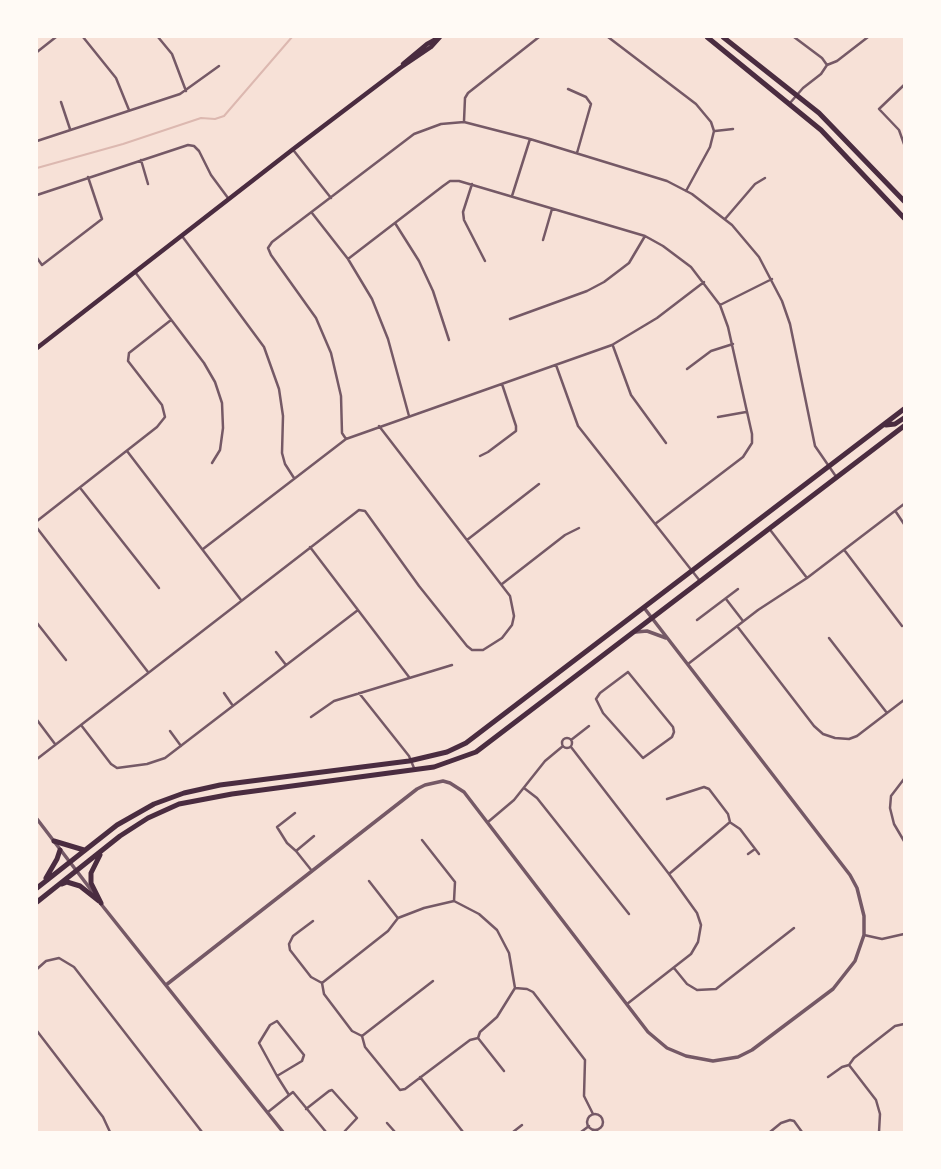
<!DOCTYPE html>
<html>
<head>
<meta charset="utf-8">
<style>
	body { margin:0 }
	#map { position:relative; width:941px; height:1169px; overflow:hidden; background:#f7e1d7; font-family:"Exo 2",sans-serif }
	canvas { display:block }
	.frame { position:absolute; inset:0; border:38px solid #fffaf5; pointer-events:none }
</style>
</head>
<body>
<div id="map">
<canvas width="941" height="1169"></canvas>
<div class="frame"></div>
</div>
<script>
const c = document.querySelector('canvas').getContext('2d');
c.lineJoin = 'round';
function toPath(rows) {
  const path = new Path2D();
  for (const r of rows) {
    if (r.length === 3) {
      path.moveTo(r[0] + r[2], r[1]);
      path.arc(r[0], r[1], r[2], 0, 2 * Math.PI);
      continue;
    }
    path.moveTo(r[0], r[1]);
    for (let i = 2; i < r.length; i += 2) path.lineTo(r[i], r[i + 1]);
  }
  return path;
}
function strokePath(path, color, width, dash) {
  c.strokeStyle = color;
  c.lineWidth = width;
  c.lineCap = dash ? 'butt' : 'round';
  c.setLineDash(dash || []);
  c.stroke(path);
}
const stream = toPath([
	[37,168,123,144,201,118,215,119,224,116,292,37]
]);
const minor = toPath([
	[83,37,116,78,129,110],
	[158,37,172,54,186,91],
	[608,37,696,104,711,122,714,131,710,147,686,191],
	[794,37,822,58,827,65],
	[37,52,56,37],
	[904,85,879,109,899,130,904,144],
	[568,89,586,97,591,104,577,153],
	[61,102,70,129],
	[790,103,803,88,821,74,827,65,837,61,868,37],
	[464,121,465,98,468,93,539,37],
	[715,131,733,129],
	[37,141,180,94,219,66],
	[294,151,331,198],
	[141,160,148,184],
	[472,184,463,212,464,220,485,261],
	[37,195,188,145,194,146,199,151,211,175,228,198],
	[512,196,530,139],
	[312,213,348,259,372,299,388,339,409,416],
	[725,219,755,184,765,178],
	[395,223,419,261,433,291,449,340],
	[182,236,264,347,279,389,283,416,282,453,285,464,294,478],
	[543,240,552,209],
	[37,258,42,265,102,219,88,177],
	[348,259,443,186,450,181,459,181,645,236,663,246,691,267,720,305,728,327,752,434,752,443,743,457,655,524],
	[135,272,204,363,215,382,222,403,223,428,220,450,212,463],
	[720,305,772,279],
	[510,319,587,291,604,282,629,263,645,236],
	[613,346,631,395,666,443],
	[556,365,578,426,700,581],
	[687,369,711,351,733,344],
	[718,417,746,412],
	[346,439,342,433,341,396,331,353,316,318,271,255,268,248,272,242,414,134,441,124,464,122,530,139,667,181,692,194,732,225,759,257,782,301,790,324,815,446,837,478],
	[127,451,241,600],
	[480,456,488,452,516,431,516,426,502,384],
	[81,489,159,588],
	[896,512,904,524],
	[37,521,157,427,165,417,162,405,128,361,129,353,171,320],
	[37,528,148,672],
	[771,531,807,578],
	[467,540,539,484],
	[310,547,409,677],
	[203,549,346,439,612,345,657,318,704,282],
	[845,551,902,626],
	[502,584,565,535,579,528],
	[726,599,743,621],
	[697,620,738,589],
	[37,623,66,660],
	[737,626,814,726,823,734,835,738,849,739,857,736,904,700],
	[829,638,887,713],
	[276,652,286,665],
	[688,664,758,610,807,578,904,504],
	[628,672,673,727,674,732,672,737,643,758,603,713,596,699,600,693,628,672],
	[224,693,233,706],
	[359,693,409,756,414,768],
	[311,717,334,701,452,665],
	[37,720,55,744],
	[81,725,111,764,117,768,147,764,165,758,358,610],
	[170,731,181,746],
	[567,743,5],
	[571,740,589,726],
	[571,747,669,874,697,913,701,925,698,942,691,954,627,1004],
	[37,759,359,510,365,511,419,586,467,646,472,650,483,650,502,638,512,625,514,616,510,596,379,426],
	[904,779,891,796,890,808,894,824,904,841],
	[524,788,537,798,629,914],
	[667,799,704,787,709,789,728,814,730,822,669,874],
	[295,813,277,827,287,843,296,851,312,871],
	[488,822,514,800,545,761,563,746],
	[731,823,740,829,759,854],
	[422,840,455,882,454,901],
	[296,851,314,836],
	[748,854,755,849],
	[369,881,397,917],
	[454,901,479,914,497,930,509,953,515,988,497,1017,480,1032,478,1038,470,1040,405,1089,400,1090,365,1047,362,1036,352,1031,324,994,322,983,388,931,398,918,424,908,454,901],
	[313,921,293,936,289,944,290,950,311,977,322,983],
	[864,935,882,939,904,934],
	[674,968,687,984,697,990,716,989,794,928],
	[37,969,46,961,59,958,74,967,202,1132],
	[515,988,527,989,533,992,585,1060,584,1096,593,1114],
	[37,1031,103,1117,110,1132],
	[362,1036,433,981],
	[478,1038,504,1071],
	[849,1065,876,1100,880,1114,879,1132],
	[277,1076,302,1061,304,1055,277,1021,270,1025,259,1043,277,1076,289,1095],
	[420,1077,463,1132],
	[828,1077,842,1067,849,1065,854,1058,895,1026,904,1024],
	[306,1109,329,1091,332,1090,357,1118,344,1132],
	[268,1112,293,1092,326,1132],
	[595,1122,8],
	[387,1123,395,1132],
	[513,1132,522,1125],
	[581,1132,589,1126],
	[770,1132,781,1123,790,1120,794,1121,802,1132]
]);
const tertiary = toPath([
	[636,632,647,631,666,638],
	[37,819,95,895],
	[101,904,283,1132],
	[166,985,417,789,425,785,443,781,450,783,464,792,648,1032,667,1048,686,1056,713,1061,738,1057,752,1050,833,989,855,961,864,935,864,916,857,888,850,875,645,609]
]);
const secondary = toPath([
	[403,64,427,44,438,38],
	[37,348,292,150,400,68,431,47,440,37]
]);
const primary = toPath([
	[707,37,821,130,904,218],
	[723,37,819,113,904,201],
	[886,425,895,424,904,418],
	[54,841,84,850],
	[100,855,91,873,91,883,101,903],
	[46,878,57,859,60,850],
	[62,884,67,882,80,886,99,901],
	[37,888,117,825,154,804,184,793,220,785,409,761,447,752,466,743,904,409],
	[37,902,120,836,148,818,179,804,232,794,434,767,476,752,904,426]
]);
strokePath(stream, '#dcb8b0', 2);
strokePath(minor, '#755966', 2.5);
strokePath(tertiary, '#755966', 3.5);
strokePath(secondary, '#4a2c40', 4.5);
strokePath(primary, '#4a2c40', 5);
</script>
</body>
</html>
